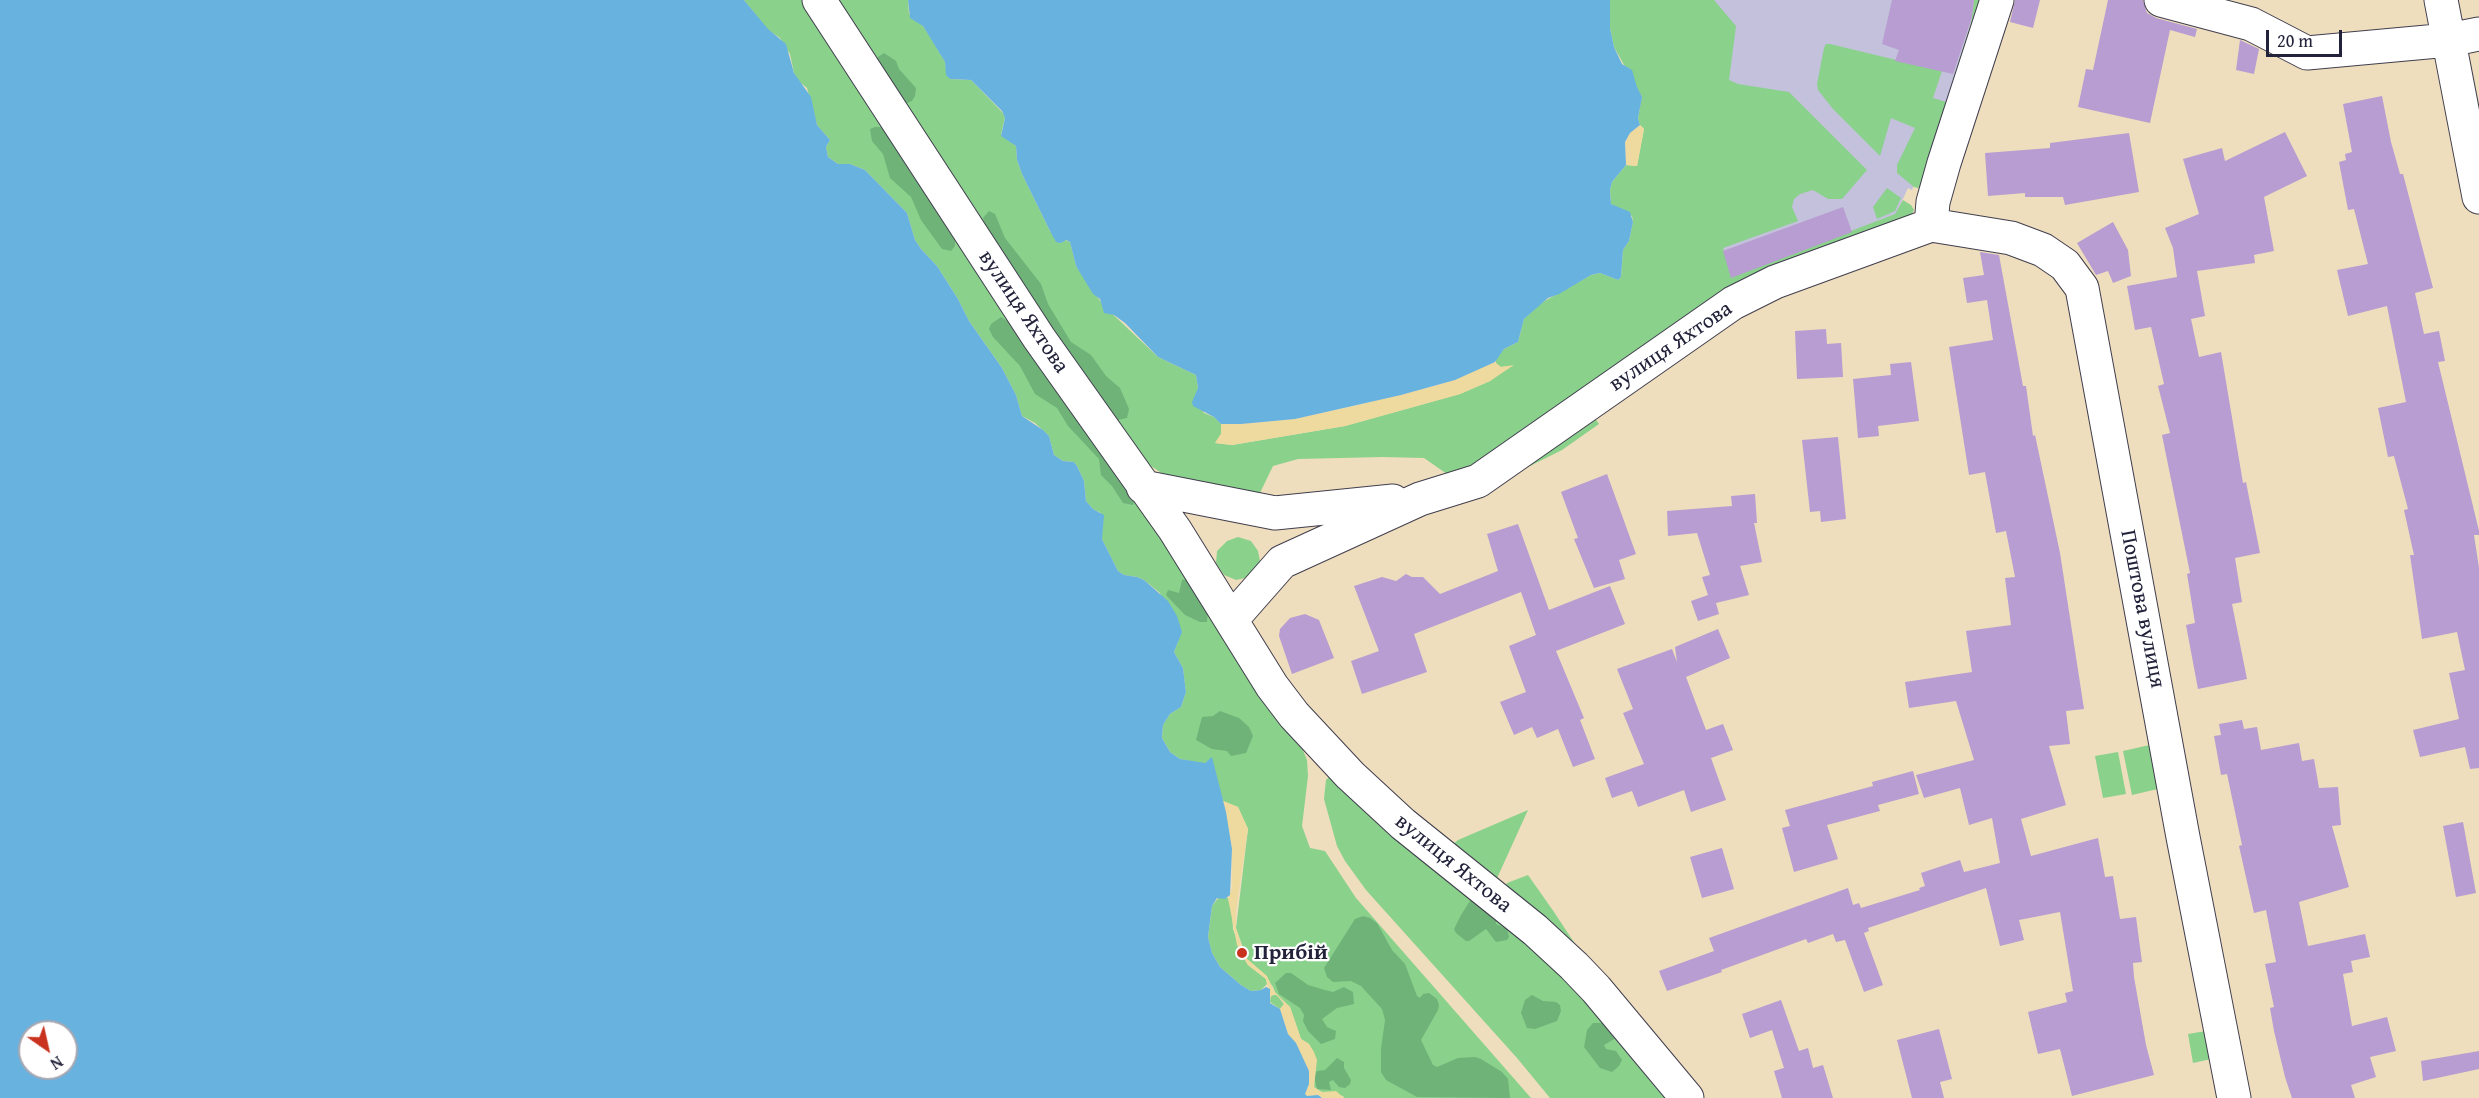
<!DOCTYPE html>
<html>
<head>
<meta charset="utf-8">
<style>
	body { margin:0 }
	#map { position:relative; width:2479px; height:1098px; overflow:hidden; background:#eedebd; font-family:"Gentium Book Plus",serif }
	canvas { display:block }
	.north { position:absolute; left:18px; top:1020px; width:60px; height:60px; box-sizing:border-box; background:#fff; border:2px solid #a7a7b1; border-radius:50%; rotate:146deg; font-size:16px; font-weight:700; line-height:24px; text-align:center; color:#22223b }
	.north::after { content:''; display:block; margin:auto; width:21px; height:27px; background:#c8321e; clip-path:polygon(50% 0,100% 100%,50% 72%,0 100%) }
	.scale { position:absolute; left:2266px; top:30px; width:76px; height:27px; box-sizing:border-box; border:3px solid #22223b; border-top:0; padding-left:8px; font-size:18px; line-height:21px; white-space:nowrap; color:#22223b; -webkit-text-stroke:4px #fff; paint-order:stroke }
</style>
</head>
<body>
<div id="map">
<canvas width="2479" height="1098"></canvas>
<div class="north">N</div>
<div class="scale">20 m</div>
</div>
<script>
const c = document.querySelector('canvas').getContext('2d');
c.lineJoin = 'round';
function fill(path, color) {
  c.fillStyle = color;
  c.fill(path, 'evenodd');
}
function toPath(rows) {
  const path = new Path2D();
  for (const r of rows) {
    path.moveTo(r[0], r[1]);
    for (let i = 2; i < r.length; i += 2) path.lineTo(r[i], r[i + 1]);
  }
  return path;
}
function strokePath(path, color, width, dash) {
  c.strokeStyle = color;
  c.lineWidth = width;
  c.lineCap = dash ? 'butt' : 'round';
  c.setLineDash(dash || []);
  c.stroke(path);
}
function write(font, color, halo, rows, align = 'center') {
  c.font = font + ' "Gentium Book Plus",serif';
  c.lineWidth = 4.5;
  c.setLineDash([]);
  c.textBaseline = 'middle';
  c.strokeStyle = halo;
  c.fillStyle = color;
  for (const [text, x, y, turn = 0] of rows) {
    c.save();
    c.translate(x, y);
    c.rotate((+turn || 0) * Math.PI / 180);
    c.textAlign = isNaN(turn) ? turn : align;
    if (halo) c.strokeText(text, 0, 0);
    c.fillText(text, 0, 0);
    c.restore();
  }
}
const industrial = toPath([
	[1619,0,1974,0,1971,23,1946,102,1912,190,1908,188,1896,214,1731,278,1644,129]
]);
const green = toPath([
	[744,0,802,0,1299,741,1307,760,1308,776,1302,826,1310,848,1325,851,1356,898,1531,1098,1344,1098,1343,1096,1318,1091,1314,1087,1315,1071,1309,1044,1301,1039,1290,1007,1278,997,1284,1004,1280,1009,1270,1002,1271,995,1276,995,1273,987,1263,973,1247,959,1236,928,1248,829,1238,807,1223,801,1211,759,1203,764,1180,759,1170,752,1162,738,1163,725,1170,714,1181,707,1186,692,1183,668,1174,652,1178,642,1160,593,1144,580,1137,577,1124,575,1118,571,1102,539,1101,513,1093,509,1086,501,1084,481,1077,466,1074,462,1063,461,1054,455,1049,436,1035,423,1022,416,1016,395,1002,368,969,321,958,299,937,266,921,249,915,240,907,213,865,170,850,164,838,164,828,157,826,147,830,140,817,125,807,88,797,80,794,73,790,54,780,38,768,30],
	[837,0,908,0,909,14,923,26,932,40,945,62,947,75,950,79,971,80,1002,112,1005,117,1001,135,1016,146,1017,160,1022,174,1050,231,1061,243,1065,240,1070,242,1076,266,1103,305,1158,357,1196,375,1198,388,1196,397,1204,413,1214,417,1221,424,1221,434,1215,443,1232,445,1345,426,1460,394,1490,381,1510,366,1501,367,1496,365,1496,358,1504,349,1518,342,1524,319,1541,303,1591,275,1600,273,1618,280,1621,277,1623,250,1629,241,1633,222,1632,216,1611,204,1610,190,1612,182,1626,165,1637,166,1644,129,1640,125,1638,118,1642,97,1614,47,1610,28,1610,0,1714,0,1736,26,1729,80,1738,84,1789,92,1867,170,1842,199,1828,199,1813,190,1800,194,1794,199,1792,207,1798,221,1723,248,1732,277,1895,214,1903,200,1911,205,1914,210,1908,221,1822,259,1457,481,1424,458,1383,457,1298,459,1273,466,1258,497,1169,478,1148,464,1116,426],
	[1974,0,1991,0,1922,189,1914,187,1897,173,1897,165,1915,128,1891,118,1880,156,1833,109,1818,90,1817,84,1824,48,1826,44,1830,44,1942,71,1933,98,1946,102,1971,23],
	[1887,188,1901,198,1895,211,1877,219,1873,207],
	[1592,414,1599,424,1562,450,1484,489],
	[1238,537,1251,541,1258,551,1260,561,1255,572,1245,578,1236,580,1224,575,1216,563,1217,551,1227,541],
	[2154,744,2162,788,2132,795,2123,751],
	[2118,752,2126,794,2103,798,2095,756],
	[1330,776,1497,907,1679,1098,1550,1098,1517,1058,1366,890,1345,861,1337,846,1324,799,1326,780],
	[1528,810,1493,887,1446,850,1458,840],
	[1528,875,1554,912,1585,959,1503,894,1507,883],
	[1219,897,1228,898,1232,910,1233,929,1243,957,1248,965,1266,979,1267,984,1261,990,1251,991,1241,985,1220,967,1212,953,1208,937,1212,906],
	[2206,1031,2211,1059,2193,1063,2188,1034]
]);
const forest = toPath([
	[884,53,896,61,899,69,916,88,915,96,912,101,905,104,875,59],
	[875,127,881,127,885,131,955,237,955,246,951,251,942,249,921,220,911,197,890,178,883,154,872,141,870,129],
	[989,211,995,214,1005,238,1041,284,1048,304,1071,342,1091,355,1106,376,1120,388,1129,409,1127,418,1118,420,1112,417,1100,394,1086,381,987,232,983,218],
	[1001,317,1012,324,1135,499,1133,505,1123,503,1112,486,1101,475,1099,459,1068,426,1057,408,1035,394,1020,366,993,337,989,329,991,324],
	[1187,579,1208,610,1207,622,1200,622,1185,615,1166,595,1168,590,1179,593,1182,580],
	[1220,711,1239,718,1249,727,1253,736,1246,753,1231,756,1227,751,1212,749,1196,740,1202,717,1213,716],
	[1478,898,1496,917,1496,924,1507,929,1509,937,1507,940,1496,942,1486,929,1469,941,1466,941,1456,933,1454,929,1461,915,1470,901],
	[1363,916,1370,918,1377,923,1392,950,1405,964,1417,996,1420,998,1423,994,1429,993,1437,999,1439,1005,1438,1010,1421,1040,1433,1065,1437,1067,1458,1058,1475,1057,1481,1059,1502,1072,1508,1079,1510,1098,1417,1097,1386,1080,1381,1072,1381,1049,1385,1020,1382,1009,1361,986,1351,981,1333,982,1327,977,1324,968,1355,919],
	[1286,973,1291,973,1308,985,1325,990,1333,992,1344,987,1353,992,1354,1004,1337,1008,1322,1019,1327,1027,1336,1031,1335,1039,1321,1044,1308,1031,1303,1021,1304,1015,1300,1008,1279,994,1275,983],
	[1532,995,1543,1001,1556,1002,1560,1005,1561,1011,1557,1021,1535,1029,1527,1028,1521,1013,1525,1000],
	[1593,1023,1608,1023,1616,1038,1604,1045,1606,1049,1616,1051,1622,1060,1619,1066,1612,1072,1600,1068,1584,1047,1587,1030],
	[1337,1058,1344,1062,1344,1068,1351,1080,1350,1084,1345,1088,1339,1087,1333,1080,1329,1082,1331,1090,1317,1089,1314,1077,1317,1071,1325,1070]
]);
const sand = toPath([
	[1640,125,1644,129,1637,166,1626,165,1625,143,1630,133],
	[1495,362,1501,367,1514,365,1490,381,1460,394,1345,426,1232,445,1215,443,1221,434,1221,424,1241,424,1295,419,1354,406,1439,385],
	[1223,801,1238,807,1248,829,1236,910,1236,928,1242,949,1247,959,1267,976,1274,991,1290,1007,1301,1039,1309,1044,1314,1052,1317,1060,1314,1087,1322,1092,1336,1091,1344,1098,1322,1098,1318,1095,1307,1096,1305,1094,1309,1084,1309,1071,1288,1034,1280,1009,1284,1004,1283,1001,1275,994,1270,997,1266,979,1248,965,1237,945,1228,898,1232,889,1232,849]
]);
const water = toPath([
	[0,0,744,0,768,29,786,44,794,73,811,97,817,125,830,140,826,147,828,157,838,164,850,164,865,170,907,213,915,240,921,249,937,266,958,299,969,321,1002,368,1016,395,1022,416,1043,430,1049,436,1054,455,1063,461,1074,462,1077,466,1084,481,1086,501,1093,509,1104,515,1102,539,1118,571,1124,575,1137,577,1144,580,1168,601,1177,616,1182,632,1174,652,1183,668,1186,692,1181,707,1170,714,1163,725,1162,738,1170,752,1180,759,1205,763,1212,757,1226,812,1232,849,1230,895,1225,899,1217,898,1212,906,1208,937,1212,953,1220,967,1241,985,1251,991,1261,990,1266,987,1270,989,1270,1003,1280,1009,1288,1034,1296,1043,1309,1071,1309,1084,1305,1094,1307,1096,1318,1095,1322,1098,0,1098],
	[30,1032,66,1032,66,1068,30,1068],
	[908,0,1610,0,1610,28,1614,47,1622,64,1632,70,1637,87,1642,97,1638,118,1640,125,1630,133,1625,142,1626,165,1612,182,1610,190,1611,204,1630,212,1633,222,1629,241,1623,250,1621,277,1618,280,1600,273,1591,275,1559,294,1548,298,1524,319,1518,342,1504,349,1495,362,1455,380,1401,395,1295,419,1241,424,1221,424,1214,417,1193,406,1192,402,1198,388,1196,375,1158,357,1125,323,1114,315,1104,313,1100,299,1093,294,1076,266,1070,242,1066,240,1061,243,1056,242,1050,231,1022,174,1017,160,1016,146,1001,136,1005,118,1002,111,971,80,950,79,946,75,945,62,923,26,910,18]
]);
const building = toPath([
	[1892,0,1974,0,1972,17,1953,74,1895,61,1899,50,1882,44],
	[2040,0,2033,28,2010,22,2015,0],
	[2108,0,2143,0,2147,13,2156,18,2197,29,2195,37,2170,30,2150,123,2078,107,2086,69,2093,70],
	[2240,40,2259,49,2254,74,2236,70],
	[2382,96,2391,142,2400,174,2403,174,2433,288,2415,293,2424,334,2439,331,2445,361,2438,362,2479,531,2479,535,2474,535,2479,568,2479,768,2470,769,2465,747,2420,757,2413,730,2459,719,2449,673,2465,670,2457,632,2422,639,2410,555,2414,555,2404,510,2408,509,2394,456,2388,457,2378,408,2406,402,2387,306,2348,316,2337,270,2368,264,2354,209,2348,210,2339,162,2346,160,2345,154,2352,152,2343,104],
	[2285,132,2307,176,2264,197,2274,251,2254,255,2255,263,2197,271,2205,316,2191,319,2199,357,2221,352,2243,483,2246,482,2260,553,2235,558,2242,602,2232,604,2247,679,2198,689,2186,625,2195,623,2187,574,2190,573,2162,435,2170,433,2158,386,2164,384,2151,327,2135,330,2127,286,2177,277,2173,248,2165,228,2199,214,2183,159,2222,148,2225,161],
	[2129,133,2139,192,2065,205,2063,197,2025,197,2025,193,1988,196,1985,153,2050,148,2050,143],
	[1843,207,1852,232,1731,278,1723,251],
	[2113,222,2128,250,2131,276,2113,283,2108,271,2096,275,2077,243],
	[1980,252,1999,255,2023,386,2026,386,2033,436,2035,435,2060,553,2084,709,2066,711,2070,744,2049,746,2066,805,2021,819,2031,856,2098,838,2105,877,2113,876,2120,919,2136,917,2142,962,2133,963,2134,977,2146,1045,2154,1075,2072,1096,2060,1049,2038,1054,2028,1012,2067,1002,2065,993,2073,991,2060,912,2019,920,2024,940,2000,946,1986,888,1868,928,1869,931,1864,933,1883,985,1864,992,1845,940,1836,942,1833,934,1808,943,1806,939,1721,970,1722,972,1667,991,1659,971,1714,951,1709,938,1848,888,1853,905,1859,903,1861,908,1920,890,1919,888,1925,886,1921,873,1960,860,1964,872,2000,863,1992,818,1969,825,1960,788,1924,798,1916,775,1974,760,1956,701,1909,708,1905,682,1972,672,1966,631,2011,625,2005,578,2015,577,2006,531,1996,533,1985,472,1969,475,1949,347,1993,340,1987,300,1967,303,1963,278,1984,275],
	[1826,329,1827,344,1841,343,1843,377,1797,379,1795,331],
	[1911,362,1919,421,1878,426,1879,436,1858,438,1853,379,1891,375,1890,364],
	[1838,437,1846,519,1821,522,1820,511,1810,512,1802,440],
	[1607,474,1636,554,1619,560,1625,579,1594,588,1574,539,1578,538,1561,492],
	[1755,494,1757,523,1754,523,1762,562,1740,566,1749,595,1716,603,1719,614,1698,621,1691,601,1708,595,1702,577,1710,575,1697,533,1668,536,1667,511,1732,506,1731,496],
	[1518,524,1549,610,1610,586,1625,624,1556,651,1584,718,1580,720,1595,759,1573,767,1558,729,1537,738,1532,727,1514,735,1500,702,1526,692,1509,646,1536,635,1521,592,1414,634,1427,672,1362,694,1351,661,1379,651,1354,586,1382,577,1396,581,1406,574,1412,577,1423,577,1440,594,1498,571,1487,534],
	[1305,614,1319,620,1334,658,1292,674,1279,636,1280,629,1290,618],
	[1718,629,1730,658,1686,677,1706,730,1723,724,1733,750,1711,758,1726,800,1691,812,1684,790,1638,807,1632,791,1612,798,1605,778,1644,764,1623,713,1633,709,1617,669,1672,649,1677,662,1675,647],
	[2242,720,2244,729,2257,727,2261,750,2299,743,2302,761,2314,759,2319,788,2338,787,2341,825,2332,826,2349,887,2299,902,2308,946,2365,934,2370,957,2351,961,2353,972,2343,974,2352,1026,2387,1017,2396,1051,2370,1057,2376,1077,2351,1085,2355,1098,2292,1098,2285,1077,2274,1031,2270,1008,2274,1007,2265,964,2276,962,2266,910,2254,913,2239,846,2242,845,2227,774,2221,775,2214,736,2221,735,2219,724],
	[1913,771,1919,794,1878,805,1880,811,1827,825,1838,859,1794,872,1782,828,1790,826,1785,810,1873,786,1872,782],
	[2463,822,2476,893,2456,897,2443,826],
	[1722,848,1734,889,1702,898,1690,857],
	[1781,1000,1799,1051,1808,1048,1813,1068,1823,1065,1833,1098,1782,1098,1774,1071,1784,1068,1772,1030,1750,1038,1742,1014],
	[1939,1029,1952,1079,1940,1082,1944,1098,1912,1098,1897,1040],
	[2479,1051,2479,1069,2423,1081,2421,1061]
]);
const minor = toPath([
	[819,0,1039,338,1175,530,1272,686,1294,715,1350,775,1403,824,1535,930,1574,966,1596,989,1687,1098],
	[2161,0,2251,24,2307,53,2449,40,2479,34],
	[2441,0,2479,197],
	[1931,225,2011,238,2043,250,2065,265,2082,288,2183,837,2234,1098],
	[1931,225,1933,202,1944,163,1997,0],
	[1143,487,1275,513,1393,501],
	[1231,620,1282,562,1420,499,1478,481,1733,303,1775,282,1931,225]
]);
const markers = [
	[1242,953,6,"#c8321e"]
];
const streetNames = [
	["вулиця Яхтова",1023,312,56],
	["вулиця Яхтова",1671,347,-34],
	["Поштова вулиця",2142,609,79],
	["вулиця Яхтова",1453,864,39]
];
const poiNames = [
	["Прибій",1254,953]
];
fill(industrial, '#c3c1db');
fill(green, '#8ad18c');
fill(forest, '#6fb378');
fill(sand, '#eeda9e');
fill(water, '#68b2e0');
fill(building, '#b79dd1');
strokePath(minor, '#413e4e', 35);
strokePath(minor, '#fff', 33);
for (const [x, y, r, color] of markers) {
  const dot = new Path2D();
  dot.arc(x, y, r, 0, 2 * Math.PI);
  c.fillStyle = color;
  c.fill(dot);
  strokePath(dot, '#fff', 2);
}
write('22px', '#22223b', '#fff', streetNames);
write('bold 22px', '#22223b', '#fff', poiNames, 'left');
</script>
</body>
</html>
